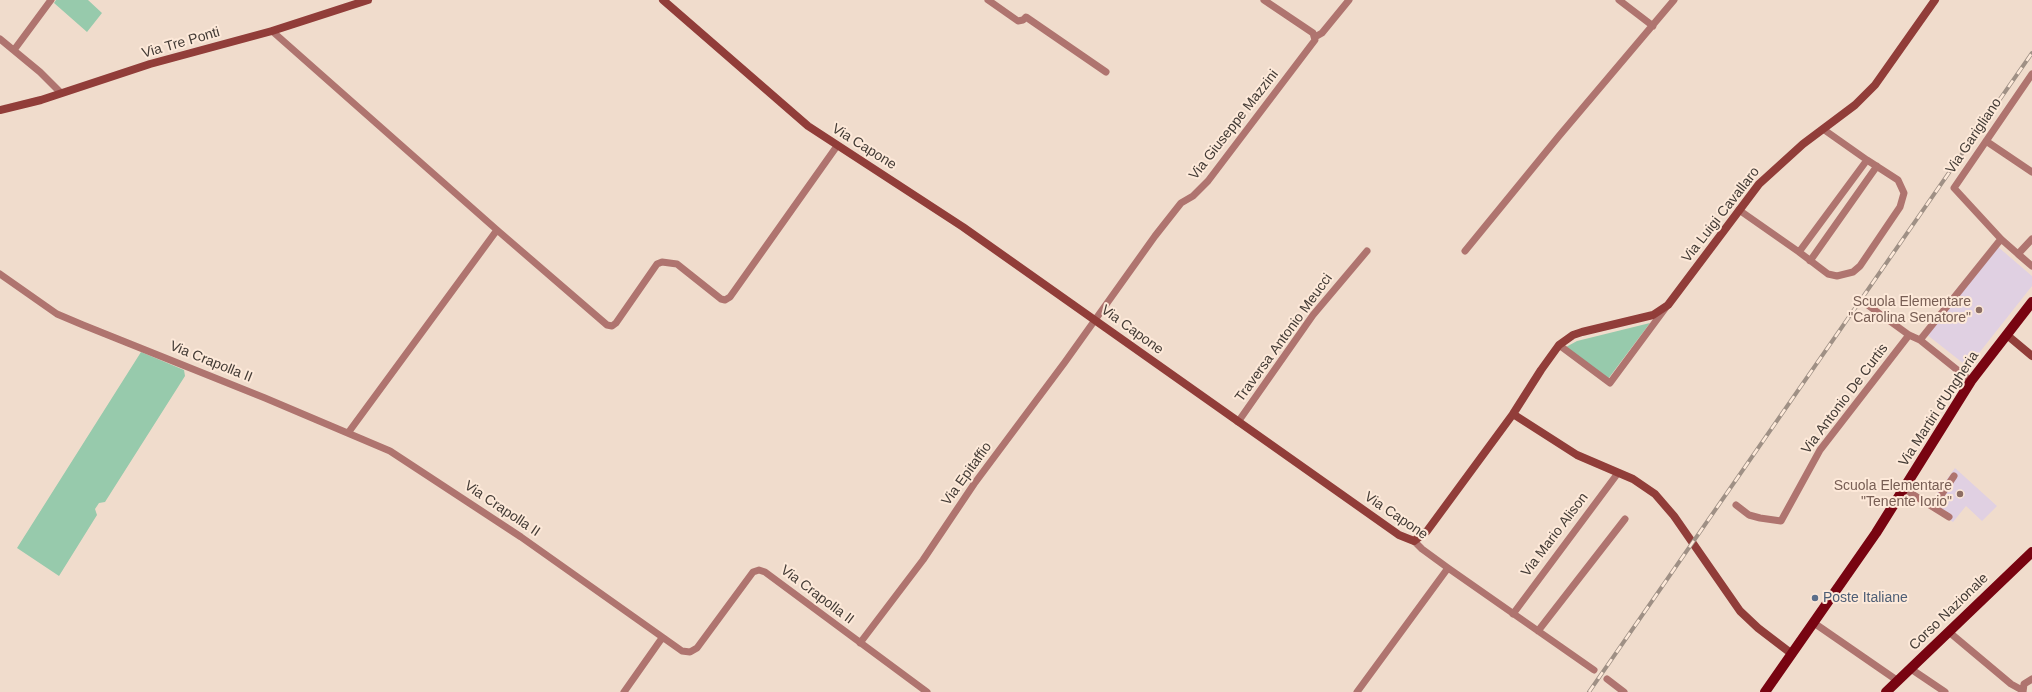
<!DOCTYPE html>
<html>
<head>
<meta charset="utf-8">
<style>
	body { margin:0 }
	canvas { display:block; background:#f0dccc }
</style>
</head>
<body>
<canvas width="2032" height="692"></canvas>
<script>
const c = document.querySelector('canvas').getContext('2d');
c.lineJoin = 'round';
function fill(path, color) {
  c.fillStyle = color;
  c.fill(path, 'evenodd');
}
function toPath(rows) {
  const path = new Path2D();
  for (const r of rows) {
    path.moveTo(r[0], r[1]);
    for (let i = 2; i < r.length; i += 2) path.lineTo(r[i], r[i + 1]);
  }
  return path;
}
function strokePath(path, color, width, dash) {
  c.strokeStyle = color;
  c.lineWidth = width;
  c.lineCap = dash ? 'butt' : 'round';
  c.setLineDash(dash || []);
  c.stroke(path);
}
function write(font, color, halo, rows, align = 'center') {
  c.font = font + ' Helvetica,sans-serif';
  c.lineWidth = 4;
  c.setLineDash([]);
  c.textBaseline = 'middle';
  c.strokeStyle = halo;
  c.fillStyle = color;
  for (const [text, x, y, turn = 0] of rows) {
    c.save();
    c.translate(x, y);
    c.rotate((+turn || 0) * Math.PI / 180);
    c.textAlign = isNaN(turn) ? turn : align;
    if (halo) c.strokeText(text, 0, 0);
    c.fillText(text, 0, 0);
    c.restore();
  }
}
const education = toPath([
	[1997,246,2032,276,2032,286,1968,367,1926,334],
	[1955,468,1997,506,1982,521,1966,506,1953,522,1911,497,1930,503]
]);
const green = toPath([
	[56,0,88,0,102,13,87,32,54,3],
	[1650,323,1608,379,1566,347,1577,341],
	[141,352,184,370,185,376,105,502,99,503,95,509,97,515,59,576,17,548]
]);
const street = toPath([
	[988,0,1018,21,1023,20,1026,17,1106,72],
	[1619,0,1653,26],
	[272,31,497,230,607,325,612,326,616,323,657,264,662,262,677,264,721,299,725,300,730,297,837,146],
	[1315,37,1322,33,1349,0],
	[0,39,40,72,61,93],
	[14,50,51,0],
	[2032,74,1954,188,2001,239,2018,254,2032,239],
	[1986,141,2032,172],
	[1739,210,1799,252,1867,160,1823,129],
	[1465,251,1559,136,1674,0],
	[1799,252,1828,274,1837,276,1853,272,1860,266,1900,207,1904,193,1898,180,1867,160],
	[2018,254,2032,266],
	[1810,261,1877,166],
	[0,274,57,314,83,325,265,398,390,451,521,537,682,651,690,652,697,648,753,572,759,570,765,572,927,692],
	[1869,306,1909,335,1920,340,1971,381],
	[1920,340,2001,239],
	[1559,345,1610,383,1667,306],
	[1238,422,1313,315,1367,251],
	[348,433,497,230],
	[1904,489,1949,517],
	[1736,505,1749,515,1760,518,1781,521,1820,450,1909,335],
	[1933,507,1954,476],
	[1414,541,1422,549,1448,568,1594,670],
	[1513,614,1618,473],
	[1814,623,1898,681],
	[1538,631,1625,519],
	[1949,632,2011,684,2022,690],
	[860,643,923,560,974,484,1065,362,1155,236,1181,203,1193,196,1208,181,1315,40,1313,33,1264,0],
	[1911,669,1945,692],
	[1607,679,1624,692],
	[624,692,662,638],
	[1357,692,1448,568],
	[2023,692,2024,684,2032,679]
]);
const secondary = toPath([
	[663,0,808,126,963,227,1399,535,1414,541,1427,531,1513,414,1541,370,1559,345,1573,335,1582,332,1653,315,1668,305,1759,184,1803,144,1855,105,1875,85,1935,0],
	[0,110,41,100,150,64,272,31,368,0],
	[2007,335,2032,356],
	[1513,414,1577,455,1633,479,1655,494,1674,516,1740,611,1758,628,1792,654]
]);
const primary = toPath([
	[1765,692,1876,533,1971,381,2032,302],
	[1886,692,2032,552]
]);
const rail = toPath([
	[1589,692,2032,53]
]);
const markers = [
	[1979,310,4,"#8d6e63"],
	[1960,494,4,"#8d6e63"],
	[1815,598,4,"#5c6f8a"]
];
const streetNames = [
	["Via Tre Ponti",181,43,-16],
	["Via Giuseppe Mazzini",1234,125,-52],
	["Via Garigliano",1974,136,-56],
	["Via Capone",864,147,32],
	["Via Luigi Cavallaro",1721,215,-52],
	["Via Capone",1132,330,36],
	["Traversa Antonio Meucci",1284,338,-54],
	["Via Crapolla II",211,362,22],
	["Via Antonio De Curtis",1845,399,-53],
	["Via Martiri d'Ungheria",1939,409,-57],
	["Via Epitaffio",967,474,-54],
	["Via Crapolla II",502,509,34],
	["Via Capone",1396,516,34],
	["Via Mario Alison",1555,535,-53],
	["Via Crapolla II",817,595,37],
	["Corso Nazionale",1949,612,-44]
];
const educationNames = [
	["Scuola Elementare",1971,302],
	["\"Carolina Senatore\"",1971,318],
	["Scuola Elementare",1952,486],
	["\"Tenente Iorio\"",1952,502]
];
const serviceNames = [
	["Poste Italiane",1823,598]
];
fill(education, '#e0d0e2');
fill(green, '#97caac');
strokePath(street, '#af746f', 7);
strokePath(secondary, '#913d39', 8);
strokePath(primary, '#780411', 10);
strokePath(rail, '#9f9085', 4);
strokePath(rail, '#fde9d9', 2.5, [8]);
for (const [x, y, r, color] of markers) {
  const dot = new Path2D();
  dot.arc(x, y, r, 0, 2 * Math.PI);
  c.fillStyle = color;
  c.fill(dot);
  strokePath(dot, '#fde9d9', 1.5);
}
write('14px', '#433b35', '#fde9d9', streetNames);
write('14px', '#785e54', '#fde9d9', educationNames, 'right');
write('14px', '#4e5e75', '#fde9d9', serviceNames, 'left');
</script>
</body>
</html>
